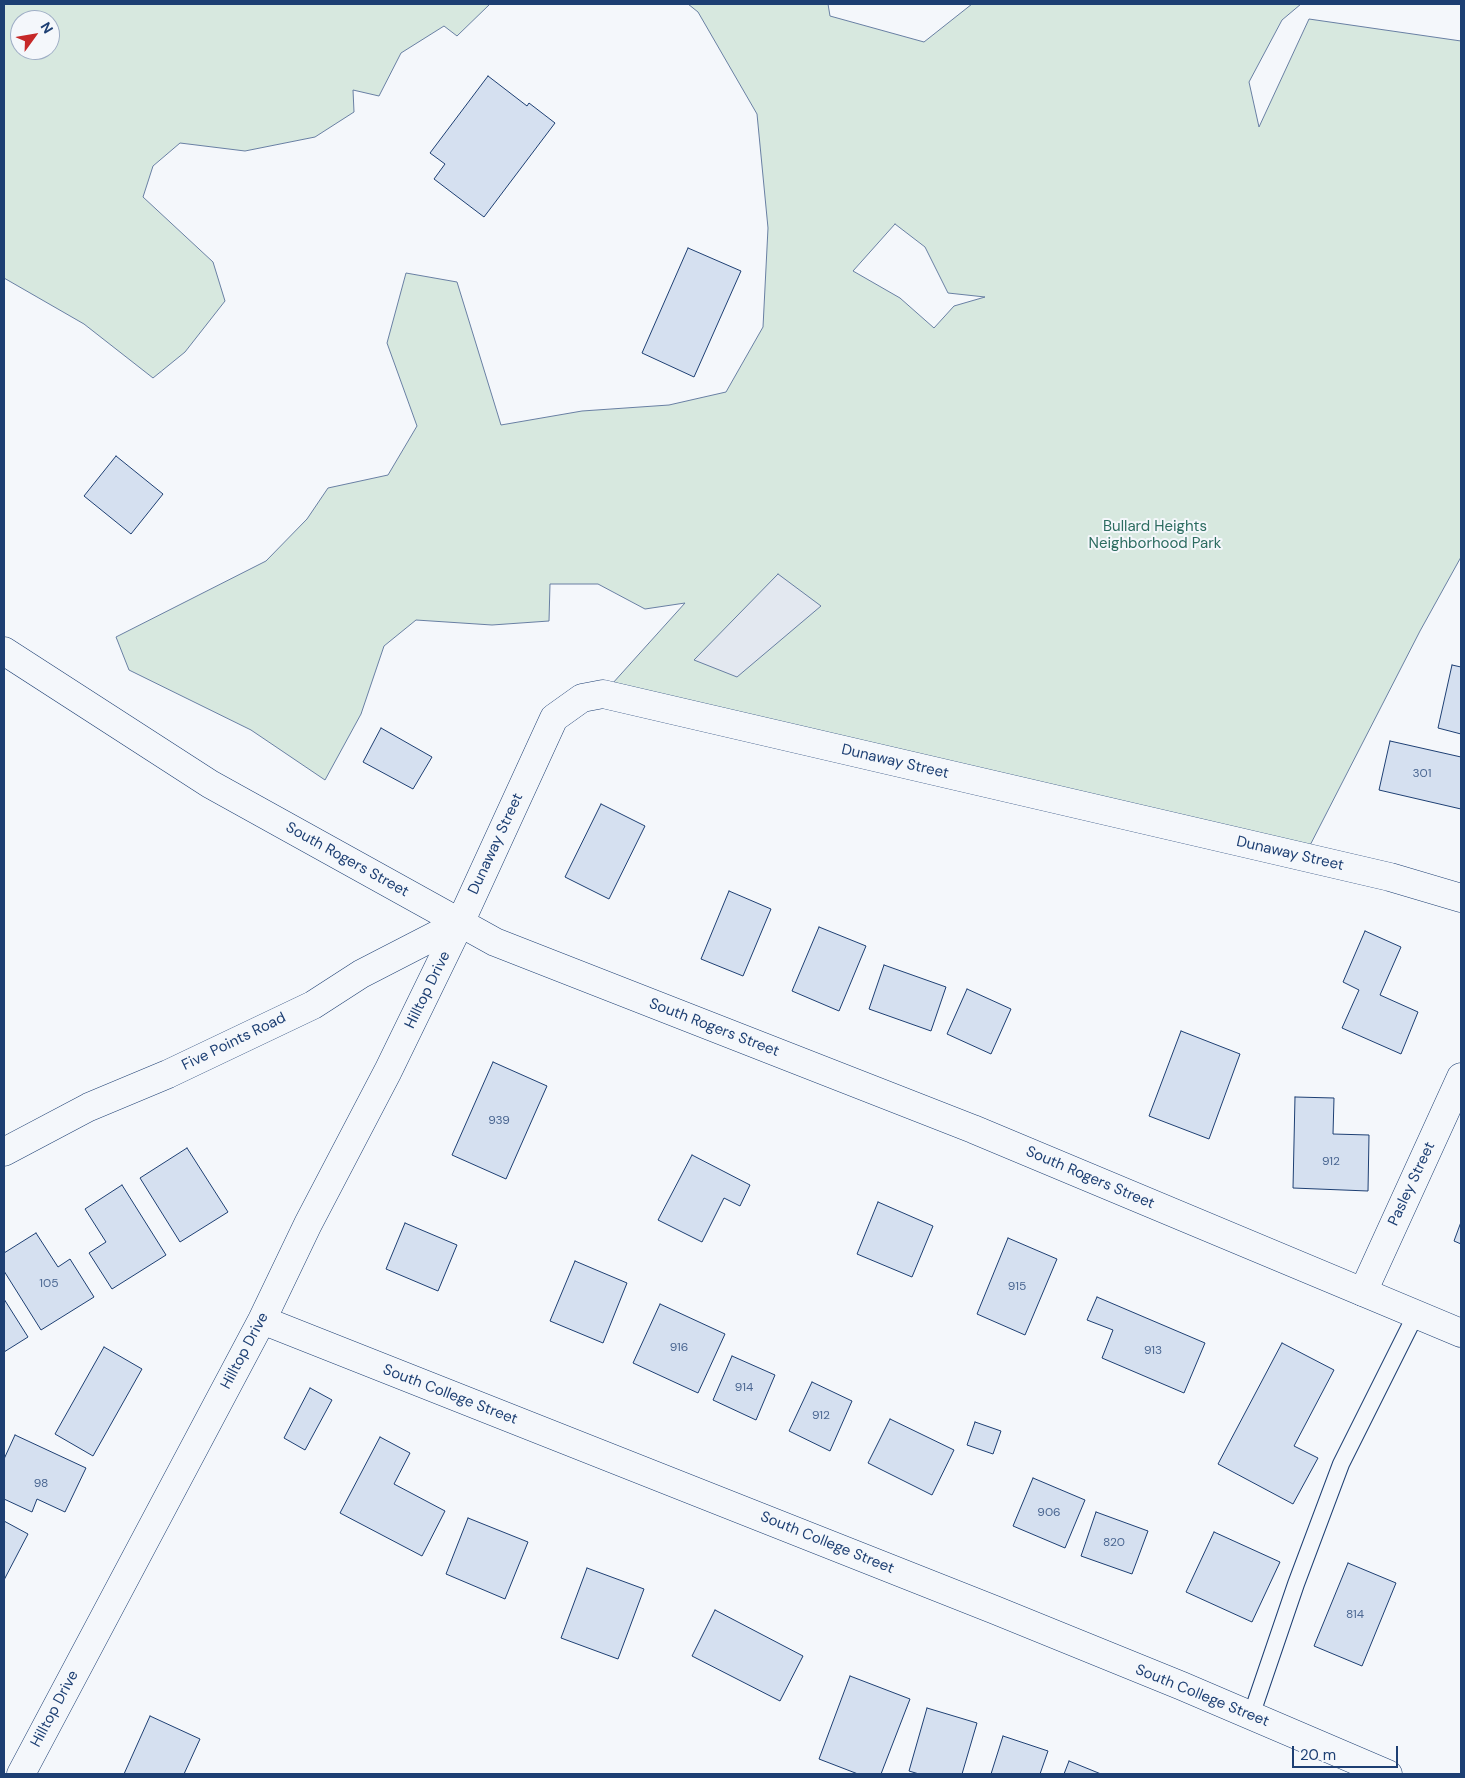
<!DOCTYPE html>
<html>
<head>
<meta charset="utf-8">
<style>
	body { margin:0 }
	#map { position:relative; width:1465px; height:1778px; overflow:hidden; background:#f4f7fb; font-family:"DM Sans",sans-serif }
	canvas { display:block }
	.frame { position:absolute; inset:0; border:5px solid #1d3f73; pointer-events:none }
	.north { position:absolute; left:10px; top:10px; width:50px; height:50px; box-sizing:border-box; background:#f4f7fb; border:1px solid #9eadc5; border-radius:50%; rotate:58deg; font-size:14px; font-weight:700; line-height:20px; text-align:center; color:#1d3f73 }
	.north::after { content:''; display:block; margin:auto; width:18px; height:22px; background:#c62828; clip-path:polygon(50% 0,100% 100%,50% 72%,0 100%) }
	.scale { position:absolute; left:1292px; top:1746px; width:106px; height:22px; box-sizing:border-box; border:2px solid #1d3f73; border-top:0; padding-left:6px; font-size:15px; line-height:18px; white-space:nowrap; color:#1d3f73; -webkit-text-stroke:4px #f4f7fb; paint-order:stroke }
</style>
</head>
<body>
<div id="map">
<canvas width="1465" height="1778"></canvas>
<div class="frame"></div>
<div class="north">N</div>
<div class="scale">20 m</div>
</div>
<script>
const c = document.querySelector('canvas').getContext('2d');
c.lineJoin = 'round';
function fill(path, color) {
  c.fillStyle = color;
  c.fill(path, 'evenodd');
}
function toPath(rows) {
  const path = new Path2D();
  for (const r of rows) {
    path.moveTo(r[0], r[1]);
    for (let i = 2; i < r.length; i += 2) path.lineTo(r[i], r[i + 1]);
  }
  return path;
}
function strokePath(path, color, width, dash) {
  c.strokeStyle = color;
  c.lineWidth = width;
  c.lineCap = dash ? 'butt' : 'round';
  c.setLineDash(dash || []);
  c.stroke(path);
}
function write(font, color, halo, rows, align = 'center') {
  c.font = font + ' "DM Sans",sans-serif';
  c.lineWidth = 4;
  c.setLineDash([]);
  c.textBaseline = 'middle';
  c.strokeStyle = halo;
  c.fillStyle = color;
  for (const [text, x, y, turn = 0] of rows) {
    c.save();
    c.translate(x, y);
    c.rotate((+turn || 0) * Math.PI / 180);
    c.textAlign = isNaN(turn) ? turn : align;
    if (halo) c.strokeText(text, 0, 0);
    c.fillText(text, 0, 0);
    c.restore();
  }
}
const green = toPath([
	[4,4,490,4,457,36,444,26,401,53,379,96,353,90,354,112,315,137,245,151,180,143,153,166,143,197,213,262,225,301,185,352,153,378,84,324,4,278,4,4],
	[20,20,50,20,50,50,20,50,20,20],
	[688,4,828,4,830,16,924,42,972,4,1301,4,1282,20,1249,82,1259,127,1309,19,1461,41,1461,557,1420,631,1304,857,603,694,685,603,645,609,598,584,550,584,549,621,492,625,416,620,384,646,361,714,325,780,251,730,129,670,116,637,266,561,307,519,328,488,388,475,417,426,387,343,406,273,457,282,501,425,582,411,669,405,726,392,763,327,768,228,757,114,698,12,688,4],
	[895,224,925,247,948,293,985,297,954,306,934,328,900,298,853,271,895,224]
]);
const parking = toPath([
	[778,574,821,606,737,677,694,660,778,574]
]);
const building = toPath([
	[488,76,527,106,529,103,555,123,484,217,434,179,445,164,430,153,488,76],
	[688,248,741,271,694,377,642,353,688,248],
	[116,456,163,494,131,534,84,496,116,456],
	[1452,665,1461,667,1461,734,1438,728,1452,665],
	[381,728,432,757,413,789,363,762,381,728],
	[1390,741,1461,757,1461,809,1379,790,1390,741],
	[601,804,645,826,609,899,565,877,601,804],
	[729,891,771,909,743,976,701,959,729,891],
	[819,927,866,946,839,1011,792,991,819,927],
	[1365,931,1401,947,1380,995,1418,1012,1401,1054,1342,1028,1359,990,1343,982,1365,931],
	[884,965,946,987,931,1031,869,1009,884,965],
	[967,989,1011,1009,991,1054,947,1034,967,989],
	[1181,1031,1240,1054,1209,1139,1149,1116,1181,1031],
	[493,1062,547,1086,506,1179,452,1155,493,1062],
	[1295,1097,1334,1098,1333,1134,1369,1135,1368,1191,1293,1188,1295,1097],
	[187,1148,228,1212,180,1242,140,1178,187,1148],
	[692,1155,750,1185,740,1206,724,1198,702,1242,658,1220,692,1155],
	[122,1185,166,1255,112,1289,89,1253,106,1242,85,1209,122,1185],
	[878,1202,933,1226,912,1277,857,1254,878,1202],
	[1461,1222,1461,1244,1454,1241,1461,1222],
	[405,1223,457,1245,438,1291,386,1269,405,1223],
	[36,1233,58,1267,70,1259,94,1297,41,1330,4,1271,4,1253,36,1233],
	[1008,1238,1057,1259,1025,1335,977,1314,1008,1238],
	[575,1261,627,1283,603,1343,550,1321,575,1261],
	[1097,1297,1205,1343,1184,1393,1102,1358,1113,1330,1087,1320,1097,1297],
	[4,1299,28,1337,4,1352,4,1299],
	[660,1304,725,1334,698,1393,633,1363,660,1304],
	[1282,1343,1334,1370,1294,1446,1318,1458,1293,1504,1218,1464,1282,1343],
	[104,1347,142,1369,93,1456,55,1434,104,1347],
	[732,1356,775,1375,756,1420,713,1400,732,1356],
	[812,1382,852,1401,830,1451,789,1431,812,1382],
	[310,1388,332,1400,305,1450,284,1438,310,1388],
	[890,1419,954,1450,932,1495,868,1463,890,1419],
	[975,1422,1001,1431,993,1454,967,1445,975,1422],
	[15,1435,86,1468,65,1512,37,1499,32,1512,4,1499,4,1459,15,1435],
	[380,1437,410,1453,394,1484,445,1511,422,1556,340,1513,380,1437],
	[1033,1478,1085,1500,1065,1548,1013,1526,1033,1478],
	[1096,1512,1148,1531,1132,1574,1081,1556,1096,1512],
	[468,1518,528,1542,505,1599,446,1574,468,1518],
	[4,1521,28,1534,4,1580,4,1521],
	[1214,1532,1280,1562,1252,1622,1186,1592,1214,1532],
	[1348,1563,1396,1583,1362,1666,1314,1646,1348,1563],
	[587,1568,644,1589,618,1659,561,1638,587,1568],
	[715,1610,803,1656,780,1701,692,1656,715,1610],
	[850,1676,910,1699,881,1774,858,1774,819,1759,850,1676],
	[927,1708,977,1723,962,1774,919,1774,909,1771,927,1708],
	[150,1716,200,1739,184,1774,124,1774,150,1716],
	[1003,1736,1048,1751,1040,1774,991,1774,1003,1736],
	[1069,1761,1101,1774,1064,1774,1069,1761]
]);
const lane = toPath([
	[1251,1716,1296,1584,1341,1464,1416,1314]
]);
const street = toPath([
	[1363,1292,1461,1077],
	[262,1320,995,1610,1182,1686,1388,1774],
	[21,1774,262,1320,308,1224,388,1071,460,923,554,718,582,698,603,694,1390,877,1461,898]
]);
const secondary = toPath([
	[4,651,210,784,495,942,973,1129,1461,1333],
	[4,1152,89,1107,168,1074,313,1005,361,974,460,923]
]);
const numberNames = [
	["301",1422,774],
	["939",499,1121],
	["912",1331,1162],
	["105",49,1284],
	["915",1017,1287],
	["916",679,1348],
	["913",1153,1351],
	["914",744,1388],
	["912",821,1416],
	["98",41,1484],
	["906",1049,1513],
	["820",1114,1543],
	["814",1355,1615]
];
const parkNames = [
	["Bullard Heights",1155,527],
	["Neighborhood Park",1155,544]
];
const streetNames = [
	["Dunaway Street",895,762,13],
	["Dunaway Street",496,844,-65],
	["Dunaway Street",1290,854,13],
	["South Rogers Street",347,860,29],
	["Hilltop Drive",428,990,-64],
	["South Rogers Street",714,1028,21],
	["Five Points Road",234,1042,-26],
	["South Rogers Street",1090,1178,23],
	["Pasley Street",1412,1184,-65],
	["Hilltop Drive",245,1351,-62],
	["South College Street",450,1395,21],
	["South College Street",827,1543,22],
	["South College Street",1202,1696,22],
	["Hilltop Drive",55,1709,-62]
];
fill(green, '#d7e8df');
strokePath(green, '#687fa3', 1);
fill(parking, '#e3e8f0');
strokePath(parking, '#687fa3', 1);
fill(building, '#d5e0f0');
strokePath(building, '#1d3f73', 1);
strokePath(lane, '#1d3f73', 18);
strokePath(street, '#1d3f73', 29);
strokePath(secondary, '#1d3f73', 29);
strokePath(lane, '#f4f7fb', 16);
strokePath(street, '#f4f7fb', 28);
strokePath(secondary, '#f4f7fb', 28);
write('12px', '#4b6792', null, numberNames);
write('15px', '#2c6c60', '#f4f7fb', parkNames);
write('15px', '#1d3f73', '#f4f7fb', streetNames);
</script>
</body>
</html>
